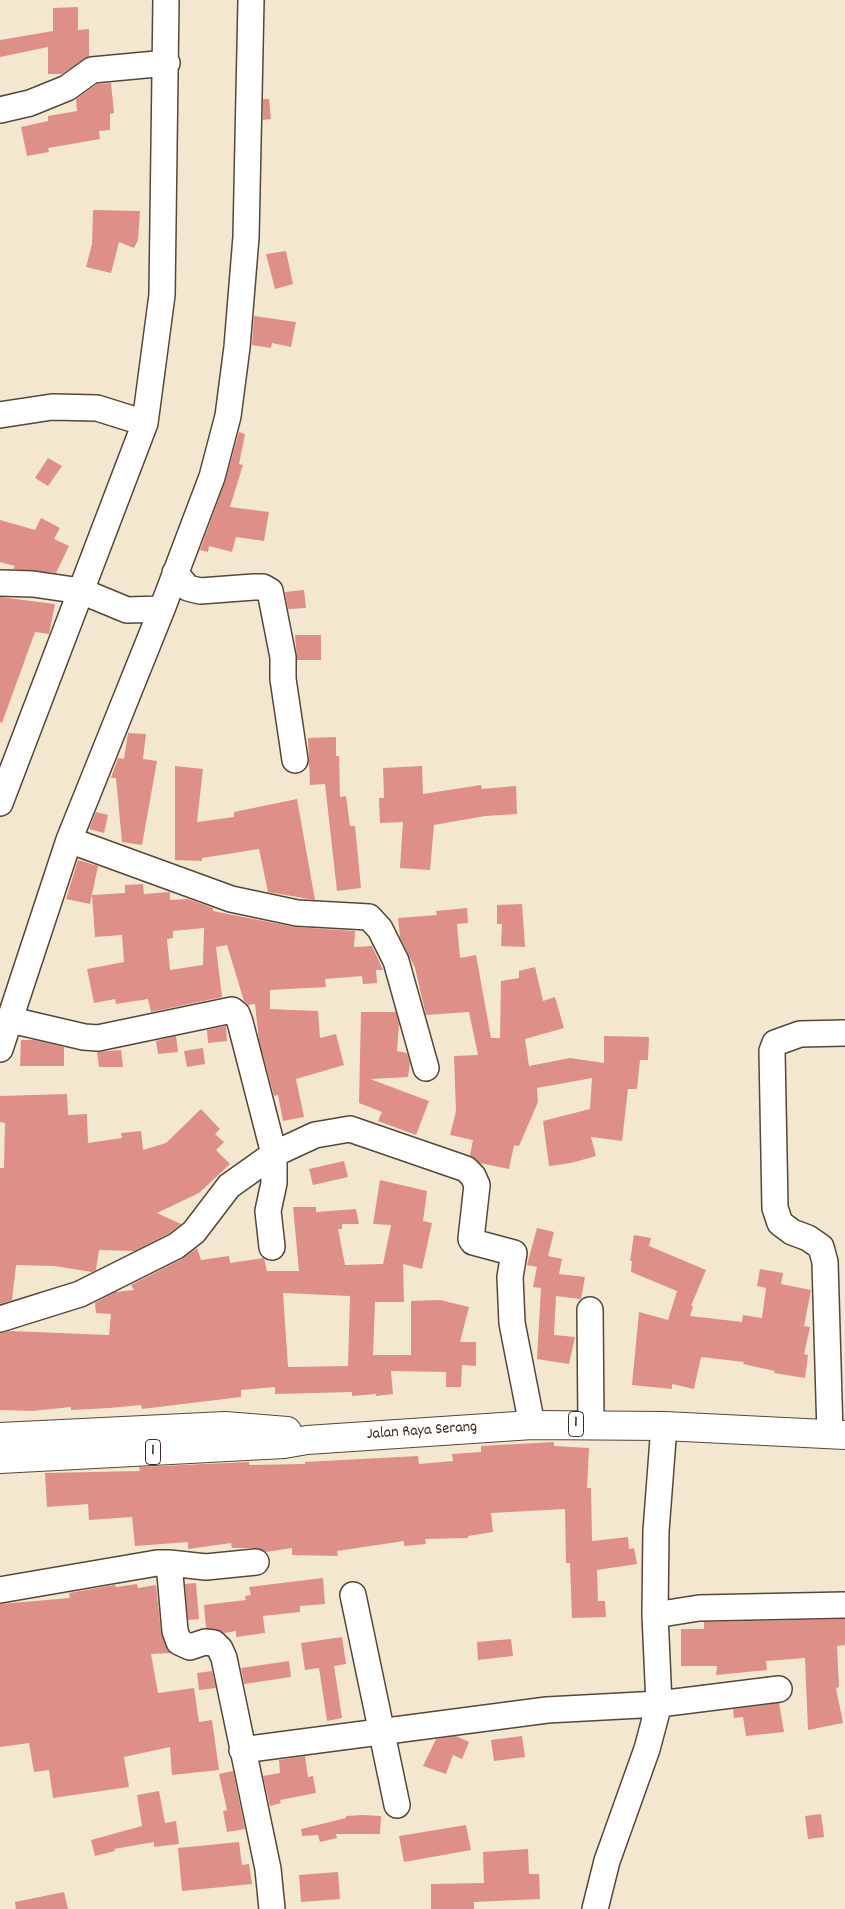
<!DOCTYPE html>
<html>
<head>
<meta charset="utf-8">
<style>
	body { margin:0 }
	canvas { display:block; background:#f3e7d0 }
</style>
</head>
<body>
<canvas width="845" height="1909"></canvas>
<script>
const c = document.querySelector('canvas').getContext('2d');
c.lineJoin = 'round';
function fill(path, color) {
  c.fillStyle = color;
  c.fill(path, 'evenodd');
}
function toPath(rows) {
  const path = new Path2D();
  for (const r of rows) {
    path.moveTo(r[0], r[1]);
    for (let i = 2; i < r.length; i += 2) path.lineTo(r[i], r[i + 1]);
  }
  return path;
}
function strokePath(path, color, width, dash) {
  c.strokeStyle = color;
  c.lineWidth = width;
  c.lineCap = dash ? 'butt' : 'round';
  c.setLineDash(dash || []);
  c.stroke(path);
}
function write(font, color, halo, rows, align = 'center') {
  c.font = font + ' Dekko,sans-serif';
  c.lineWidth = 4;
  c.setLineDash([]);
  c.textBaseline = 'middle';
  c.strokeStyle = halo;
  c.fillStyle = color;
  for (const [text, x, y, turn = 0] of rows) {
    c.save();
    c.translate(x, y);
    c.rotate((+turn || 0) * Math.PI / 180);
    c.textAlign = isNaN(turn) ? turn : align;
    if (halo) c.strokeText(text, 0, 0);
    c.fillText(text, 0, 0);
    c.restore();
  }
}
const building = toPath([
	[78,7,78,30,89,29,89,56,62,74,48,74,48,47,0,57,0,40,53,31,53,8],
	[111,83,114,113,110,114,110,130,99,131,100,139,48,148,49,152,27,156,21,127,48,121,48,116,77,111,76,99,97,84],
	[263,99,269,99,271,119,263,120],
	[93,210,140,211,138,240,134,248,119,242,111,273,86,267,92,244],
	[286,251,293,284,275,289,266,254],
	[254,316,296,322,291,347,272,343,271,348,252,345],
	[239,432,245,434,239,464,243,465,230,507,269,512,264,541,236,537,232,552,209,546,208,552,200,550,225,482],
	[48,458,62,466,48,486,35,478],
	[41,518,60,528,54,539,69,546,56,573,13,569,15,566,0,562,0,520,35,530],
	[304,590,306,608,288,609,285,592],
	[0,597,55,604,49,634,35,632,2,723,0,722],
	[295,635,321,635,321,660,297,660],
	[128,733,146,734,143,759,157,761,142,845,122,842,116,778,111,778,118,758,124,759],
	[336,737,336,756,339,756,340,797,346,796,350,826,355,826,361,888,337,891,325,784,310,785,308,738],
	[175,766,203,769,197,822,234,817,234,812,297,799,315,900,268,892,259,849,202,858,202,861,175,860],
	[422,766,423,794,481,785,482,789,516,786,517,814,485,816,434,825,430,870,400,868,403,822,380,823,379,798,384,798,383,768],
	[96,812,108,815,104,833,89,829],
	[78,860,98,866,90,904,66,899],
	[143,884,144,894,170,892,170,900,188,899,213,908,213,911,294,927,355,931,354,947,372,946,383,970,376,970,377,983,363,984,362,976,325,979,326,987,270,990,270,1009,318,1011,320,1038,336,1034,344,1065,296,1079,304,1117,283,1121,278,1095,274,1096,259,1040,255,1004,248,1005,244,1001,227,945,216,947,222,997,151,1012,148,999,116,1004,115,999,94,1003,87,969,124,962,122,935,95,937,92,895,125,893,125,885],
	[204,928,203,965,170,970,167,939,173,938,173,931],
	[522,904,525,947,501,946,502,924,497,924,497,905],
	[467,908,468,923,457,924,460,958,476,955,491,1038,500,1038,501,981,519,978,519,971,535,967,543,1001,555,997,564,1028,525,1039,529,1066,570,1058,604,1063,604,1036,649,1037,648,1060,640,1060,637,1089,628,1089,622,1141,591,1137,596,1156,571,1163,549,1166,543,1121,590,1109,592,1078,537,1088,538,1102,519,1146,514,1145,509,1169,480,1163,470,1155,473,1140,450,1135,456,1111,454,1056,478,1055,469,1012,426,1015,415,968,400,937,398,918,437,915,436,911],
	[361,1012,396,1012,399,1024,397,1051,407,1053,410,1063,408,1077,370,1079,429,1101,416,1135,378,1121,382,1112,359,1103],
	[226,1026,227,1041,208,1043,207,1030],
	[176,1036,178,1052,158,1054,156,1041],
	[21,1040,34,1040,64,1047,64,1066,20,1066],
	[203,1048,205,1064,187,1067,184,1051],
	[121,1050,123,1067,99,1067,97,1052],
	[67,1094,68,1115,87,1114,88,1143,122,1138,121,1133,141,1131,143,1150,166,1143,201,1109,220,1129,215,1134,224,1142,216,1150,230,1164,199,1193,157,1213,181,1224,168,1234,135,1251,99,1250,96,1270,92,1272,54,1266,16,1265,12,1300,0,1304,0,1168,4,1168,5,1123,0,1122,0,1096],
	[344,1161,348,1177,313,1185,309,1169],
	[380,1180,427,1191,423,1221,432,1223,422,1269,403,1264,404,1302,375,1302,373,1355,411,1355,411,1301,440,1300,469,1307,460,1342,476,1342,476,1366,462,1365,461,1387,446,1387,446,1372,391,1371,393,1394,376,1396,376,1394,352,1396,352,1392,275,1394,275,1387,241,1390,241,1397,142,1409,141,1405,109,1408,71,1410,71,1407,32,1411,0,1410,0,1333,10,1331,109,1335,111,1314,96,1313,95,1303,115,1292,134,1290,131,1285,182,1259,197,1248,201,1260,229,1256,230,1263,264,1258,267,1271,299,1271,293,1207,316,1207,316,1212,356,1209,359,1224,342,1224,342,1229,338,1229,345,1265,383,1264,391,1225,373,1224],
	[283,1293,350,1296,348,1366,288,1367],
	[537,1228,554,1232,548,1256,562,1259,559,1274,585,1277,581,1299,556,1296,554,1335,575,1337,569,1364,537,1359,541,1288,533,1287,537,1267,527,1265],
	[634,1235,651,1238,649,1246,706,1270,691,1306,693,1306,690,1316,742,1322,743,1315,762,1318,766,1288,757,1286,760,1269,783,1273,781,1284,811,1290,804,1326,810,1327,804,1354,808,1355,805,1378,774,1373,775,1371,743,1364,744,1362,701,1357,694,1389,672,1384,672,1389,632,1385,639,1312,668,1320,677,1291,631,1272,632,1261,630,1261],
	[554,1442,554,1446,589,1448,587,1488,591,1488,592,1541,628,1537,629,1549,634,1548,637,1564,597,1570,598,1601,605,1601,606,1617,572,1618,570,1563,566,1563,565,1509,491,1513,493,1532,468,1536,468,1538,425,1539,426,1544,404,1546,404,1541,337,1551,338,1556,292,1555,292,1548,266,1552,255,1548,232,1548,231,1543,188,1549,188,1542,135,1546,132,1517,89,1520,88,1504,47,1507,45,1473,140,1471,139,1467,249,1462,249,1465,305,1464,305,1462,418,1456,419,1464,453,1461,452,1454,481,1452,481,1446],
	[323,1578,325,1604,300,1606,300,1612,263,1616,265,1633,236,1637,236,1631,224,1633,206,1628,204,1605,246,1600,245,1596,251,1595,249,1587],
	[196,1583,199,1619,188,1620,185,1584],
	[137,1584,138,1588,156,1585,161,1632,170,1653,151,1654,158,1693,194,1688,199,1722,212,1720,219,1770,172,1775,170,1747,124,1757,129,1787,53,1798,49,1770,34,1772,29,1743,0,1747,0,1604,70,1598,69,1593,115,1585,116,1587],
	[845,1619,845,1645,837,1646,839,1687,836,1688,843,1723,808,1730,805,1658,766,1661,767,1670,716,1675,717,1666,681,1666,681,1629,704,1629,704,1622],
	[342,1637,346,1664,334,1666,342,1718,327,1721,319,1668,305,1670,301,1643],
	[511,1639,513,1656,478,1660,477,1642],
	[289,1661,291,1677,244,1684,241,1668],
	[212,1671,216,1688,199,1690,197,1673],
	[779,1703,784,1732,746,1736,743,1717,734,1718,733,1709],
	[456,1736,469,1742,462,1759,453,1755,446,1774,423,1766,436,1739],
	[522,1736,525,1757,494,1761,491,1740],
	[305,1756,308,1777,313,1776,316,1793,280,1800,281,1803,270,1806,263,1776,280,1773,279,1760],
	[233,1771,245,1829,227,1832,223,1811,227,1810,219,1774],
	[159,1791,165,1823,176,1821,179,1844,154,1847,154,1842,114,1849,115,1851,95,1856,91,1840,142,1826,137,1795],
	[821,1814,824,1837,808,1839,805,1816],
	[362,1815,381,1816,380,1834,336,1834,337,1838,320,1842,318,1835,302,1836,301,1829,346,1818,346,1816],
	[466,1825,471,1850,404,1862,399,1836],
	[239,1842,242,1865,249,1864,252,1884,182,1891,178,1848],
	[528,1849,529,1874,539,1874,540,1899,474,1902,474,1909,431,1909,431,1884,484,1883,483,1852],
	[338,1872,340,1899,301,1902,299,1875],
	[64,1892,68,1909,16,1909,15,1902]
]);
const minor = toPath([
	[0,110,30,103,67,88,92,70,167,63],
	[0,415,52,407,97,408,145,423],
	[175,573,188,588,200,591,254,587,263,587,270,591,283,657,283,679,295,760],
	[0,583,33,584,81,591,127,610,162,609],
	[0,803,145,423,162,295,166,0],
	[69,840,231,899,297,913,369,917,380,929,396,961,426,1068],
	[0,1049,69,840,162,609,212,477,228,416,237,347,246,237,251,0],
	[272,1247,268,1211,274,1183,274,1154,315,1135,350,1129,466,1169,473,1176,477,1185,471,1239,473,1242,514,1253,510,1277,512,1323,532,1425],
	[590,1310,591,1424],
	[0,1319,80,1294,176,1246,194,1232,229,1186,274,1154,240,1022,237,1014,232,1010,98,1038,84,1037,11,1020],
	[830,1434,825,1262,821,1247,808,1238,792,1232,780,1223,775,1208,772,1051,775,1043,800,1034,845,1033],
	[169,1563,206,1567,256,1562],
	[0,1590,157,1563,169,1563,175,1631,179,1642,190,1647,205,1642,214,1643,220,1649,224,1658,268,1869,272,1909],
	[353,1595,397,1805],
	[655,1615,699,1608,845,1605],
	[242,1750,547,1710,659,1704,655,1615,656,1531,664,1426],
	[595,1909,607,1861,647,1749,659,1704,779,1689]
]);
const highway = toPath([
	[0,1437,225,1426,287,1431],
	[0,1459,284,1444,307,1440,532,1425,664,1426,845,1435]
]);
const shields = [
	[576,1424,15],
	[153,1452,15]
];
const shieldNames = [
	["1",576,1424],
	["1",153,1452]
];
const streetNames = [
	["Jalan Raya Serang",422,1432,-4]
];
fill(building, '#de8f88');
strokePath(minor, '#574639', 28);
strokePath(highway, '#574639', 30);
strokePath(minor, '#fff', 25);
strokePath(highway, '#fff', 28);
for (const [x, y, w] of shields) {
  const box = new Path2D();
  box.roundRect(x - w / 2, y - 12.5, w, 25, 4);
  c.fillStyle = '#fff';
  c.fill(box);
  strokePath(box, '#3b2a1e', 1);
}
write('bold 15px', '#3b2a1e', null, shieldNames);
write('16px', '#3b2a1e', '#fff', streetNames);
</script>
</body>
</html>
